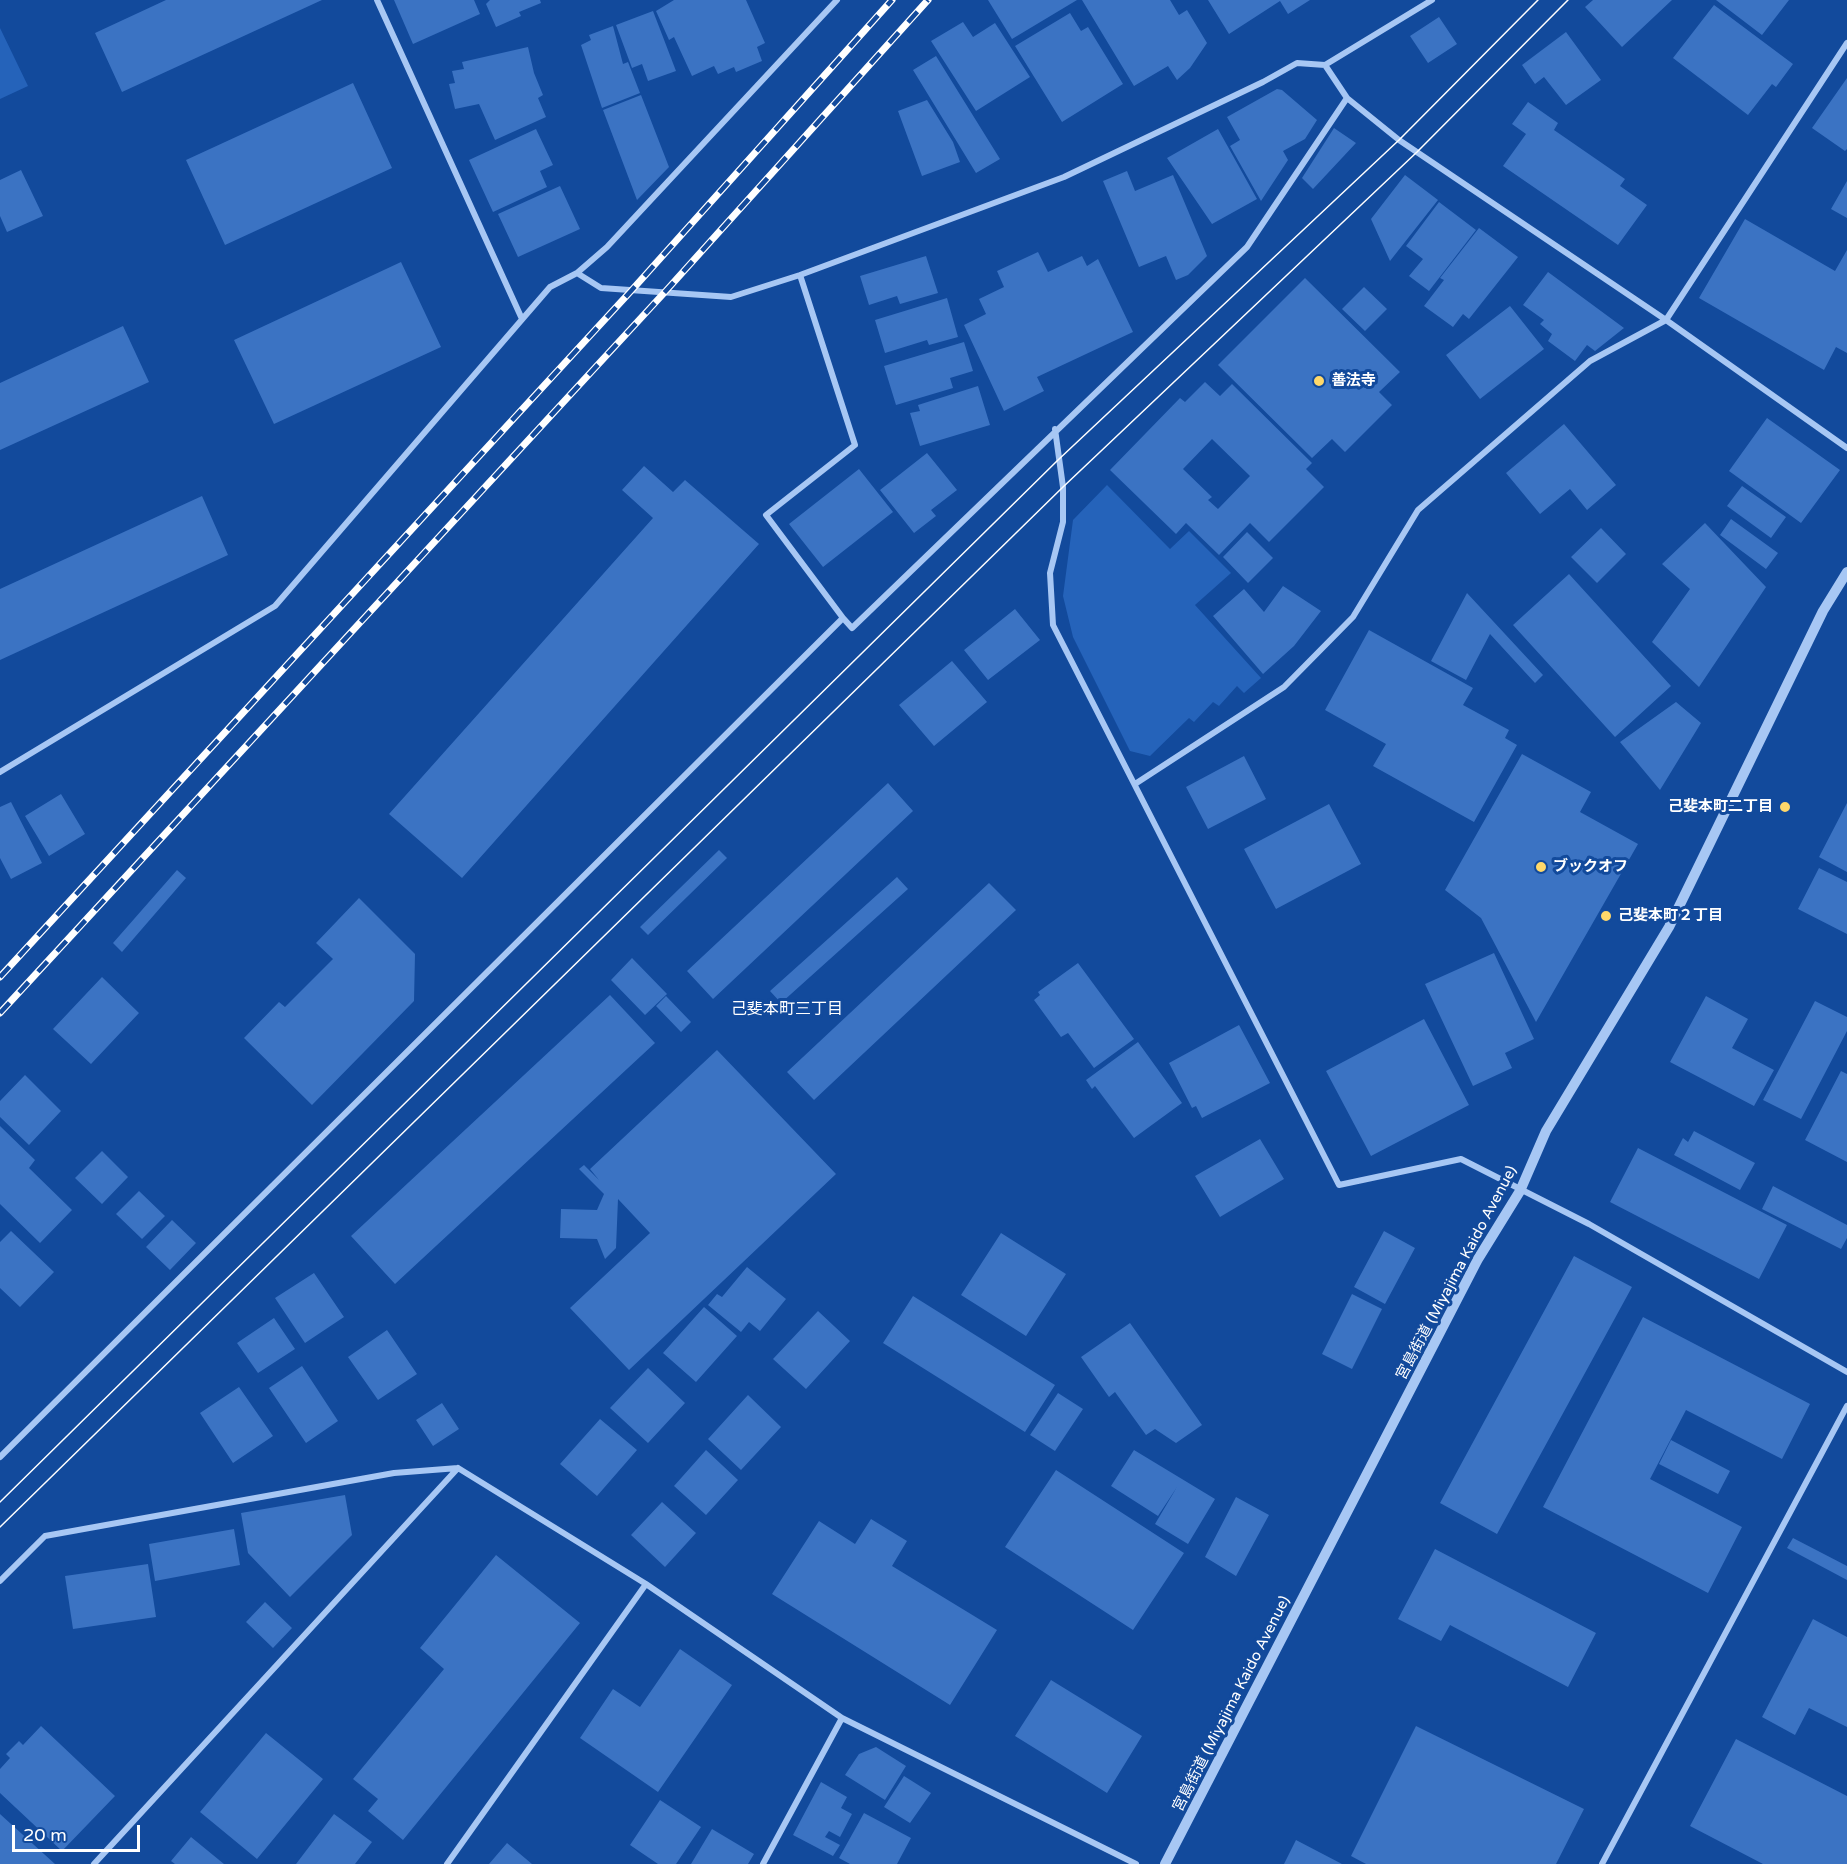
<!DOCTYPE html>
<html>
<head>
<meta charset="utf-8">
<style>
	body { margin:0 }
	#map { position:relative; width:1847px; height:1864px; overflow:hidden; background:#124a9c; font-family:"Varela Round",sans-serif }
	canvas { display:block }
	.scale { position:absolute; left:12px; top:1825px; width:128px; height:27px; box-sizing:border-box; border:3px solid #fff; border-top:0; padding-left:8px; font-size:18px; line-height:21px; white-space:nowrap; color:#fff; -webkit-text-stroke:4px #124a9c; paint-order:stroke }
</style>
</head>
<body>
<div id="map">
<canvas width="1847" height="1864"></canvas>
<div class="scale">20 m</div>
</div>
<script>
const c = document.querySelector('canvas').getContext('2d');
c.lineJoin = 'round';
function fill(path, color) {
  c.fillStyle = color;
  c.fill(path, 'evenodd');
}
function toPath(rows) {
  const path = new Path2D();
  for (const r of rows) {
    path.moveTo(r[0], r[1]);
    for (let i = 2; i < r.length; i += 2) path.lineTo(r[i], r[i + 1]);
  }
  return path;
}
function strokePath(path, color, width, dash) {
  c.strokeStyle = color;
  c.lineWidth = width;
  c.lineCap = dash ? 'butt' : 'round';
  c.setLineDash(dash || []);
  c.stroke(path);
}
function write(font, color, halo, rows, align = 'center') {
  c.font = font + ' "Varela Round","Noto Sans JP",sans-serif';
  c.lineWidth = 6;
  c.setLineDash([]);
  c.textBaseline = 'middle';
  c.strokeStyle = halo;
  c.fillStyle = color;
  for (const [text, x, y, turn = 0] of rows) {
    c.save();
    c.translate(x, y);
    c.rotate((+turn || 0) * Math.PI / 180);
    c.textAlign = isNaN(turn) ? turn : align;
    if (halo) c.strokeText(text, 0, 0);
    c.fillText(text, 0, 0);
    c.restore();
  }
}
const green = toPath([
	[0,28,28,86,0,99],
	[1107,485,1170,549,1189,531,1231,573,1195,605,1261,678,1244,693,1237,686,1219,706,1213,702,1194,722,1189,718,1150,756,1130,751,1073,637,1063,596,1073,520]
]);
const building = toPath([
	[166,0,322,0,122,92,95,33],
	[394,0,474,0,480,14,413,44],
	[490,0,540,0,541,3,519,12,521,16,496,27,486,4],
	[674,0,746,0,765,43,757,47,762,61,736,72,734,67,718,74,714,66,692,76,674,37,669,40,656,11],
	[988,0,1077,0,1012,39],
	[1082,0,1170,0,1179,15,1187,10,1207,43,1190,68,1177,80,1168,66,1134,86],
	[1208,0,1310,0,1288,14,1280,1,1229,34],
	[1593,0,1672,0,1622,47,1585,7],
	[1716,0,1789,0,1762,35],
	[1714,5,1793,64,1776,87,1772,84,1748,115,1673,58],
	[653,11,676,71,648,81,642,64,632,68,616,25],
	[1070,13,1081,31,1088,27,1123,84,1062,122,1015,46],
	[1439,17,1457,44,1428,63,1410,36],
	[963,22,973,37,995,23,1030,77,976,111,931,41],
	[613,26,623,64,628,62,640,93,602,108,581,45,591,40,589,35],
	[1566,32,1601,80,1566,105,1544,77,1535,84,1522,65],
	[528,47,534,73,543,95,538,98,546,117,495,140,479,104,455,109,449,84,455,83,452,71,464,69,462,62],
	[936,56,1000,159,976,173,913,70],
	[1847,78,1847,149,1845,151,1812,128],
	[353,83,392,168,225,245,186,160],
	[1277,89,1282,90,1317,120,1305,139,1283,151,1288,160,1261,201,1230,146,1240,140,1227,117],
	[641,95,669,167,637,200,603,110],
	[927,100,953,142,960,162,922,176,898,111],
	[1528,102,1558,123,1554,130,1625,179,1620,186,1647,205,1618,245,1503,166,1526,134,1512,124],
	[1334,128,1356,143,1313,189,1302,178],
	[536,129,553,165,540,171,547,187,493,212,469,160],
	[1218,129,1257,199,1212,224,1167,158],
	[21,170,43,216,7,232,0,216,0,180],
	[1127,171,1135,191,1173,175,1207,256,1188,275,1176,280,1166,256,1139,267,1103,181],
	[1405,175,1438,200,1390,261,1371,219],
	[1847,181,1847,218,1831,209],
	[560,186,580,229,518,257,498,214],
	[1439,202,1476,230,1429,291,1409,276,1423,259,1406,246],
	[1745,219,1835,271,1847,250,1847,353,1836,347,1824,370,1699,298],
	[1479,228,1518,257,1469,319,1463,314,1453,327,1424,306,1444,280,1440,278],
	[1038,252,1048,272,1082,256,1087,266,1098,259,1133,332,1037,377,1044,391,1004,411,964,325,986,314,979,299,1004,287,997,271],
	[926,256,938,293,900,304,897,296,869,305,860,276],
	[401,262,441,347,274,424,234,340],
	[1548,272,1624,328,1595,351,1587,345,1575,361,1548,341,1552,334,1540,324,1544,320,1523,305],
	[1305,278,1400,372,1379,392,1392,405,1345,452,1332,439,1312,458,1218,365],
	[1364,287,1387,309,1365,331,1342,309],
	[947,298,958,337,929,345,927,340,885,353,875,320],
	[1510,306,1544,349,1480,399,1446,355],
	[123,326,149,382,0,450,0,383],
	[964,342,973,371,950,378,953,388,896,405,884,366],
	[1205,382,1220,396,1232,384,1312,463,1306,469,1324,487,1269,542,1250,523,1219,555,1186,523,1176,534,1110,470,1180,398,1185,402],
	[1212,439,1250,476,1218,509,1208,500,1212,497,1183,469],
	[978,386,990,425,920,446,910,413,920,411,918,405],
	[1767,418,1840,470,1801,523,1729,471],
	[1564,424,1616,485,1587,510,1570,489,1540,514,1506,473],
	[927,453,957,490,931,510,936,516,914,533,880,490],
	[644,466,673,492,685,480,759,544,462,878,389,814,653,518,622,490],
	[859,469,893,512,823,567,789,524],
	[1742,486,1786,517,1771,538,1727,506],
	[202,496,228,555,0,660,0,589],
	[1731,519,1778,553,1766,569,1720,535],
	[1705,523,1766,587,1699,687,1652,642,1690,589,1662,564],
	[1601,528,1626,554,1597,583,1571,557],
	[1247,532,1273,558,1248,583,1223,557],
	[1569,574,1671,686,1615,737,1513,625],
	[1283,586,1321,611,1294,646,1263,674,1213,616,1244,589,1264,612],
	[1467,593,1543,675,1535,683,1490,634,1466,680,1431,661],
	[1015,609,1040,640,988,680,964,650],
	[1369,630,1473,688,1463,705,1509,730,1505,738,1517,745,1474,822,1373,766,1386,744,1325,710],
	[952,661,987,702,934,746,899,705],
	[1676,702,1701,723,1660,790,1620,742],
	[1522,754,1591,792,1580,812,1638,844,1536,1022,1481,918,1445,890],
	[1244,756,1266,799,1208,829,1186,787],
	[888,783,913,811,713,999,687,971],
	[61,794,85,834,49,856,25,816],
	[11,802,42,863,11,879,0,858,0,807],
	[1847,803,1847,872,1819,857],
	[1329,804,1361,864,1276,909,1244,849],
	[719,850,727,858,648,935,640,927],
	[1819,868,1847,882,1847,934,1798,909],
	[177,870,186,878,122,952,113,943],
	[897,877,908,889,781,1003,770,991],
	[989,883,1016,910,814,1100,787,1072],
	[359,898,415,954,414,1001,312,1105,244,1038,279,1002,285,1007,333,959,316,943],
	[1494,953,1534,1039,1505,1053,1512,1068,1473,1086,1425,984],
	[632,958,667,994,645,1015,611,980],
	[1078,963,1134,1039,1094,1068,1068,1033,1061,1037,1034,1000,1040,995,1038,992],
	[102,977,139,1013,91,1064,53,1029],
	[610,995,655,1043,395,1284,351,1236],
	[666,996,691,1022,681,1032,656,1006],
	[1706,996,1748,1019,1732,1048,1774,1070,1754,1106,1670,1062],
	[1815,1001,1847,1017,1847,1031,1801,1119,1763,1100],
	[1424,1019,1469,1105,1371,1156,1326,1071],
	[1239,1025,1270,1083,1202,1118,1196,1106,1192,1108,1169,1063],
	[1138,1042,1182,1103,1134,1138,1095,1086,1092,1089,1086,1080],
	[717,1050,836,1174,629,1370,570,1308,650,1233,618,1199,616,1248,605,1259,597,1239,560,1238,561,1209,597,1210,604,1194,579,1169,584,1165,599,1180,590,1169],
	[1841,1071,1847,1074,1847,1162,1805,1140],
	[25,1075,61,1111,29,1145,0,1117,0,1101],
	[0,1126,35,1160,29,1168,72,1210,40,1243,0,1204],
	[1694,1131,1755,1163,1740,1190,1674,1155,1683,1138,1688,1142],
	[1260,1139,1284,1179,1220,1217,1195,1176],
	[1638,1148,1787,1225,1759,1279,1610,1202],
	[102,1151,128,1177,102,1204,75,1178],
	[1773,1186,1847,1225,1847,1238,1841,1249,1762,1209],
	[139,1191,165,1216,142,1239,116,1214],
	[172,1220,196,1243,170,1270,146,1247],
	[11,1231,54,1272,20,1307,0,1288,0,1242],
	[1384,1231,1415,1248,1385,1304,1354,1287],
	[1001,1233,1066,1274,1026,1336,961,1295],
	[1574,1256,1632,1287,1497,1534,1440,1503],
	[747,1267,786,1299,760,1331,749,1322,741,1332,708,1305,717,1294,722,1297],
	[314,1273,344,1317,305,1343,275,1298],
	[1352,1294,1382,1309,1352,1369,1322,1354],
	[913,1296,1055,1385,1025,1432,883,1343],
	[704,1307,737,1336,696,1382,663,1353],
	[818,1311,850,1341,806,1389,773,1359],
	[1643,1317,1810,1404,1782,1459,1686,1410,1650,1479,1742,1527,1708,1593,1543,1507],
	[274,1318,295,1349,258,1373,237,1343],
	[1130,1323,1202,1425,1176,1443,1155,1429,1146,1435,1115,1392,1109,1397,1081,1357],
	[387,1330,417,1374,378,1400,348,1357],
	[302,1366,338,1421,306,1443,269,1388],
	[648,1368,685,1403,648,1443,610,1408],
	[239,1387,273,1436,233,1463,200,1413],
	[1058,1393,1083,1409,1055,1451,1030,1435],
	[748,1395,781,1427,741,1470,708,1439],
	[442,1403,459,1429,433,1446,416,1420],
	[600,1419,637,1450,597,1496,560,1464],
	[1671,1440,1730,1471,1718,1494,1659,1464],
	[706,1450,738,1480,706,1515,674,1486],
	[1134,1450,1215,1499,1188,1544,1155,1524,1177,1487,1158,1516,1111,1486],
	[1056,1470,1184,1553,1133,1630,1005,1547],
	[345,1495,352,1535,290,1597,248,1553,241,1513],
	[1236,1497,1269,1515,1236,1576,1205,1557],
	[662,1502,696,1533,665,1567,631,1535],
	[871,1519,907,1541,892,1566,997,1630,950,1705,772,1594,819,1521,855,1544],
	[234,1529,240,1565,155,1581,149,1544],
	[1793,1538,1847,1566,1847,1580,1787,1548],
	[1435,1549,1596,1633,1568,1687,1450,1625,1441,1641,1398,1619],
	[496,1555,580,1623,403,1840,368,1811,378,1799,353,1779,444,1669,420,1648],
	[148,1564,156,1617,73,1629,65,1576],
	[265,1602,292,1628,273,1648,246,1622],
	[1813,1619,1847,1637,1847,1727,1809,1708,1795,1735,1762,1717],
	[680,1649,732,1685,658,1792,580,1738,613,1689,640,1707],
	[1051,1680,1142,1736,1107,1793,1015,1736],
	[41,1726,115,1796,62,1851,0,1793,0,1769,10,1758,6,1754,19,1741,23,1745],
	[1416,1726,1584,1809,1556,1864,1366,1864,1351,1856],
	[266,1733,323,1779,257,1859,200,1812],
	[1736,1739,1847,1796,1847,1864,1763,1864,1690,1826],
	[876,1747,906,1766,885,1800,845,1775,859,1754],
	[904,1776,931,1793,910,1823,884,1807],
	[821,1782,847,1797,841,1808,852,1814,840,1837,829,1831,825,1837,840,1845,833,1856,793,1835],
	[660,1800,701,1827,676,1864,658,1864,630,1845],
	[864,1813,911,1838,897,1864,850,1864,839,1858],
	[0,1814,55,1864,0,1864],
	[334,1814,372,1842,355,1864,296,1864],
	[712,1829,754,1854,748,1864,691,1864],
	[191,1837,224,1864,175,1864,171,1861],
	[1296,1840,1342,1864,1284,1864],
	[507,1843,532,1864,489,1864]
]);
const minor = toPath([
	[377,0,522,319],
	[1325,65,1347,98,1399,140,1666,320,1847,448],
	[577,273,607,247,837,0],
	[800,275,855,445,766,515,843,618],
	[1055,429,1063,487,1063,522,1050,573,1053,625,1339,1185,1461,1159,1589,1224,1847,1372],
	[0,772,275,606,550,287,577,273,601,288,731,297,800,275,1064,177,1263,82,1297,63,1325,65,1432,0],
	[1135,784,1284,687,1353,617,1418,510,1590,361,1666,320,1847,43],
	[0,1457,843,618,852,628,1247,247,1347,98],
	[0,1581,45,1536,394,1473,458,1468,646,1584,842,1718,1136,1864],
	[94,1864,458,1468],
	[447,1864,646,1584],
	[763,1864,842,1718],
	[1602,1864,1847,1406]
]);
const tertiary = toPath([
	[1165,1864,1478,1259,1520,1191,1546,1131,1669,927,1823,611,1847,572]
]);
const tram = toPath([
	[0,1502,1058,460,1399,140,1538,0],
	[0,1527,1063,487,1417,152,1568,0]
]);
const rail = toPath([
	[0,977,631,291,892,0],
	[0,1013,664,293,928,0]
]);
const markers = [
	[1319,381,6,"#ffd86a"],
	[1785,807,6,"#ffd86a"],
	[1541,867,6,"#ffd86a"],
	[1606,916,6,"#ffd86a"]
];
const poiNames = [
	["善法寺",1331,381],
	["己斐本町二丁目",1773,807,"right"],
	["ブックオフ",1553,867],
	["己斐本町２丁目",1618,916]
];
const streetNames = [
	["宮島街道 (Miyajima Kaido Avenue)",1457,1273,-62],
	["宮島街道 (Miyajima Kaido Avenue)",1232,1704,-63]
];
const neighbourhoodNames = [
	["己斐本町三丁目",787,1010]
];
fill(green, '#2563ba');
fill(building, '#3b73c3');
strokePath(minor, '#a7c7f4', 6);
strokePath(tertiary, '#a7c7f4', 10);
strokePath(tram, '#fff', 1.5);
strokePath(rail, '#fff', 7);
strokePath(rail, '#124a9c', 4.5, [14]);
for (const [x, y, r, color] of markers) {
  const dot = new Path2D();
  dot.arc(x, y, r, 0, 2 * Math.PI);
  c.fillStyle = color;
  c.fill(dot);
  strokePath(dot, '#124a9c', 2);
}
write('bold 15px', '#fff', '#124a9c', poiNames, 'left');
write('15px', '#fff', '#124a9c', streetNames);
write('16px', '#fff', '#124a9c', neighbourhoodNames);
</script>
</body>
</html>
